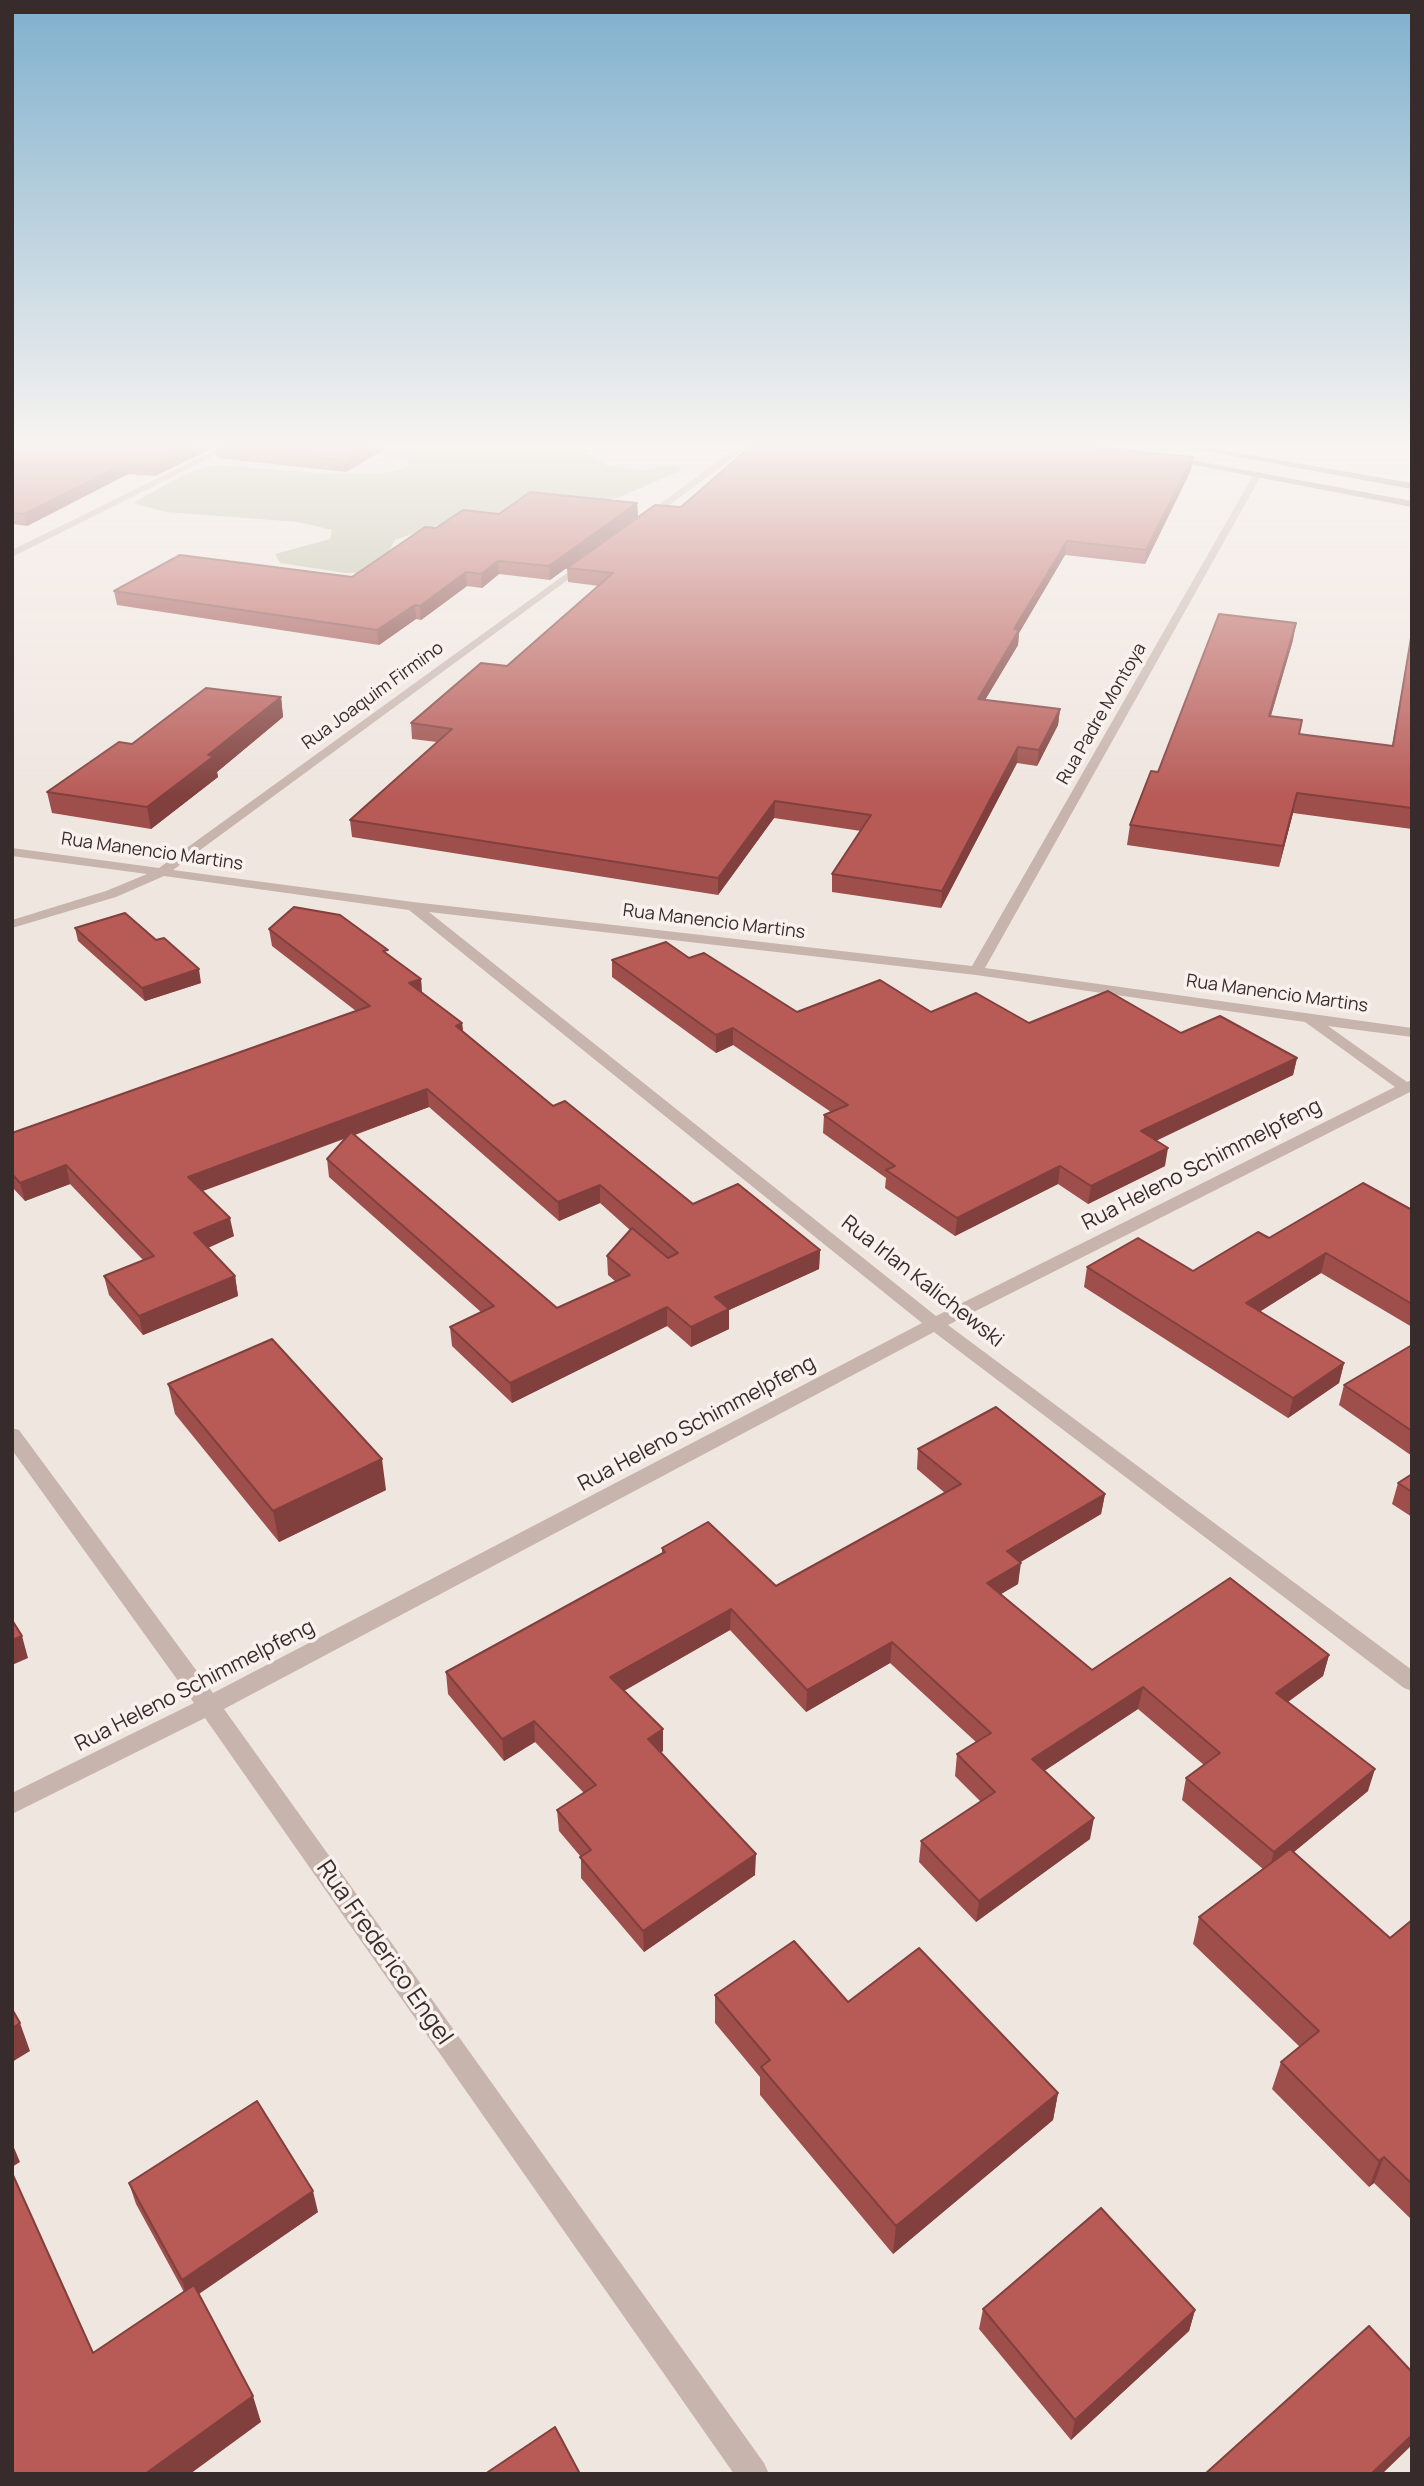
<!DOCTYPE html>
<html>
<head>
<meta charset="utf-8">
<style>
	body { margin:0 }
	#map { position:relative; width:1424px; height:2486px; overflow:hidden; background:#f0e6e0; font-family:Manrope,sans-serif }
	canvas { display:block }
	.frame { position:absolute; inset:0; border:14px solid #372c2b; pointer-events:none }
</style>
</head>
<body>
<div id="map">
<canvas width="1424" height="2486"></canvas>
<div class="frame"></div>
</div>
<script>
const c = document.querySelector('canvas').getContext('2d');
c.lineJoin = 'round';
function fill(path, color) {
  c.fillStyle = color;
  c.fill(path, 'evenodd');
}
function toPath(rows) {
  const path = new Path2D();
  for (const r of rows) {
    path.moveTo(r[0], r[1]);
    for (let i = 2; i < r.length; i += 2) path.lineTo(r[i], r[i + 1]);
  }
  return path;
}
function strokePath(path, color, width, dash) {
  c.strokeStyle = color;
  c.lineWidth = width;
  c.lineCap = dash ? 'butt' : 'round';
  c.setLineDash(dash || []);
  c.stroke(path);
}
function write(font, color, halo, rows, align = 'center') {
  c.font = font + ' Manrope,sans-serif';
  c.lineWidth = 7;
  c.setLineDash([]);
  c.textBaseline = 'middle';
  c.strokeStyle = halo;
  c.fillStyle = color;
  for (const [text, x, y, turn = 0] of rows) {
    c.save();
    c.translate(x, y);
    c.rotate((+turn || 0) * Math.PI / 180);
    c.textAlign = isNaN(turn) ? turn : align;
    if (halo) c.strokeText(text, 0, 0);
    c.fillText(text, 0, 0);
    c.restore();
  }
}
const green = toPath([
	[342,447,574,447,606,465,644,471,664,466,678,467,682,470,618,498,467,517,428,528,395,540,386,557,365,573,345,573,280,563,275,554,330,539,332,530,298,522,165,512,133,503,189,472,216,465,334,474,380,474,408,467,409,460]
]);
const street = toPath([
	[221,447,232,447,12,557,12,550,221,447],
	[737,447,747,447,647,522,641,522,641,518,737,447],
	[1258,471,1262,474,985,968,1412,1028,1412,1037,1328,1026,1407,1082,1412,1080,1412,1091,948,1325,1412,1670,1412,1691,1404,1688,934,1332,224,1709,764,2463,769,2474,734,2474,205,1718,12,1814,12,1793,194,1703,12,1450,12,1428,19,1430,213,1693,922,1323,409,910,164,876,116,897,12,928,12,920,106,891,147,874,12,856,12,848,159,868,585,560,590,563,588,565,173,870,413,902,972,966,1254,474,1258,471],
	[429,912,976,975,1305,1022,1395,1087,936,1316,429,912]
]);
const secondary = toPath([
	[1101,447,1121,447,1412,501,1412,507,1101,447],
	[1183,447,1204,447,1412,483,1412,489,1183,447]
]);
const wall = toPath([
	[12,447,215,447,155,476,128,474,27,526,12,524],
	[215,447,388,447,346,472,217,458],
	[1193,457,1191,470,1145,564,1065,555,1019,633,1018,645,985,700,1060,709,1058,725,1037,766,1017,763,941,908,832,892,832,874,861,831,774,818,718,895,352,837,350,820,437,742,412,739,411,723,507,666,599,586,568,582,567,568,681,507],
	[637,503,638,516,550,580,499,574,482,588,467,586,421,620,416,619,379,645,117,605,114,591,352,577,436,528,499,514],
	[1412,631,1412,829,1293,813,1279,867,1127,845,1130,825,1158,772,1293,640,1271,716,1300,735,1392,746],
	[281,697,283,717,217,772,218,777,151,829,52,813,47,792,132,744],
	[75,928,201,983,145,1001,78,941],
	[269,929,389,956,421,979,422,993,462,1023,463,1031,553,1106,693,1204,820,1250,819,1269,729,1310,729,1329,691,1347,667,1326,512,1403,452,1346,450,1327,481,1312,329,1177,327,1159,344,1139,203,1191,234,1236,208,1248,235,1276,238,1296,143,1335,109,1295,104,1276,143,1260,70,1184,25,1201,12,1187,12,1133,356,1011,272,946],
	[429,1107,559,1221,600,1203,630,1230,607,1256,608,1275,616,1282,557,1308,355,1135],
	[689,958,797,1012,931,1012,1029,1023,1181,1033,1297,1058,1293,1075,1156,1141,1165,1166,1088,1204,1058,1184,955,1236,885,1188,886,1178,823,1133,824,1115,831,1112,733,1045,716,1053,612,977,612,960],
	[1412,1210,1412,1327,1321,1273,1260,1311,1344,1363,1339,1383,1288,1418,1084,1287,1087,1267,1193,1271,1269,1238],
	[1412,1345,1412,1456,1339,1405,1344,1385],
	[168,1384,386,1490,279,1542,175,1414],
	[918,1449,1105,1494,1101,1514,1020,1562,1018,1584,1001,1594,1092,1670,1329,1655,1323,1676,1288,1702,1368,1791,1294,1852,1390,1938,1412,1920,1412,2220,1374,2183,1369,2187,1272,2089,1281,2062,1300,2047,1193,1944,1199,1917,1263,1869,1182,1800,1186,1778,1204,1765,1138,1709,1044,1771,1090,1839,976,1922,919,1862,921,1841,981,1802,955,1776,957,1754,976,1742,890,1663,806,1712,730,1630,624,1691,663,1751,660,1753,755,1875,644,1952,581,1878,581,1857,559,1831,557,1810,584,1793,535,1742,504,1761,448,1694,446,1672,662,1553,662,1548,776,1586,945,1493,917,1469],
	[1412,1474,1412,1517,1392,1504,1398,1483],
	[715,1995,848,2002,1058,2093,1053,2120,893,2254,760,2095,760,2077,715,2023],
	[129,2183,318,2212,199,2294,261,2422,93,2353,184,2292,136,2204],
	[983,2309,1195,2310,1189,2331,1071,2440,979,2329]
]);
const shadedWall = toPath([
	[191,447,215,447,155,476,154,465],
	[368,447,388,447,346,472,345,461],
	[1193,457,1191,470,1145,564,1146,550],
	[126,463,128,474,27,526,24,514],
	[637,503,638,516,550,580,549,566],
	[1067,541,1065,555,1019,633,1018,645,976,715,978,699,1014,629],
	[498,561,499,574,482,588,481,574],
	[466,572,467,586,421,620,420,606],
	[415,605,416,619,379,645,377,630],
	[1296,623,1293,640,1265,735,1269,716],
	[281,697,283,717,217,772,218,777,151,829,147,807,208,755],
	[1060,709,1058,725,1037,766,1039,750],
	[1018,747,1017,763,941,908,942,891],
	[1297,793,1293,813,1279,867,1283,846],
	[775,801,774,818,718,895,718,878],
	[199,969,201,983,145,1001,142,988],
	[421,979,422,997,409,983],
	[462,1023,464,1041,456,1026],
	[733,1028,733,1045,716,1053,716,1035],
	[1297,1058,1293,1075,1138,1149,1141,1131],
	[427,1089,429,1107,191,1195,188,1177],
	[1168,1148,1165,1166,1088,1204,1091,1186],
	[66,1165,70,1184,25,1201,20,1183],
	[1060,1166,1058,1184,955,1236,957,1218],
	[600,1185,600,1203,559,1221,558,1202],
	[230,1218,234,1236,198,1252,194,1233],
	[820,1250,819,1269,729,1310,729,1329,691,1347,691,1327,715,1297],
	[1326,1253,1321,1273,1242,1323,1246,1303],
	[235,1276,238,1296,143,1335,139,1316],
	[667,1307,667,1326,512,1403,510,1383],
	[1344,1363,1339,1383,1288,1418,1293,1398],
	[382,1459,386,1490,279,1542,273,1511],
	[1105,1494,1101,1514,1004,1572,1007,1551],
	[1021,1563,1018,1584,984,1604,987,1583],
	[731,1609,730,1630,611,1698,610,1677],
	[22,1636,28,1658,12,1665,12,1640],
	[892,1642,890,1663,806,1712,807,1690],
	[1329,1655,1323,1676,1271,1714,1276,1693],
	[1143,1687,1138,1709,1029,1781,1032,1759],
	[534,1721,535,1742,504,1761,502,1739],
	[663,1729,663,1751,649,1761,648,1739],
	[1375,1769,1368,1791,1268,1873,1274,1852],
	[1094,1818,1090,1839,976,1922,979,1901],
	[756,1854,755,1875,644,1952,643,1931],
	[20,2023,30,2051,12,2062,12,2028],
	[1058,2093,1053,2120,893,2254,896,2226],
	[12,2143,20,2162,12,2167],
	[1384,2157,1374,2183,1369,2187,1379,2161],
	[313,2191,318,2212,188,2301,182,2280],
	[1195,2310,1189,2331,1071,2440,1075,2420],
	[253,2396,261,2422,190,2474,145,2474],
	[1412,2435,1412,2445,1382,2474,1371,2474]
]);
const building = toPath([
	[12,447,191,447,154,465,126,463,24,514,12,513,12,447],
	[223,447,368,447,345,461,223,447],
	[750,447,1087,447,1193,457,1146,550,1067,541,1014,629,1019,630,978,699,1060,709,1039,750,1018,747,942,891,832,874,871,815,775,801,718,878,350,820,452,729,411,723,481,663,507,666,613,573,567,568,655,505,681,507,750,447],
	[530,492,637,503,549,566,498,561,481,574,466,572,420,606,415,605,377,630,114,591,180,555,352,577,425,527,436,528,463,510,499,514,530,492],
	[1219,614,1296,623,1269,716,1302,720,1299,734,1393,746,1412,632,1412,808,1297,793,1283,846,1130,825,1151,771,1158,772,1219,614],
	[206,688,281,697,208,755,214,756,147,807,47,792,119,742,132,744,206,688],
	[294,907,340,915,388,950,383,951,421,979,409,983,462,1023,456,1026,553,1106,565,1101,693,1204,738,1184,820,1250,715,1297,729,1309,691,1327,667,1307,510,1383,450,1327,494,1306,327,1159,351,1132,557,1308,630,1275,607,1256,632,1228,668,1258,678,1253,600,1185,558,1202,427,1089,188,1177,230,1218,194,1233,235,1276,139,1316,104,1276,154,1256,66,1165,20,1183,12,1174,12,1133,370,1006,269,929,294,907],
	[125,913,156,940,164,938,199,969,142,988,75,928,125,913],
	[666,942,689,958,704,953,797,1012,880,980,931,1012,976,993,1029,1023,1108,991,1181,1033,1220,1016,1297,1058,1141,1131,1168,1148,1091,1186,1060,1166,957,1218,886,1170,895,1166,824,1115,848,1105,733,1028,716,1035,612,960,666,942],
	[1363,1183,1412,1210,1412,1304,1326,1253,1246,1303,1344,1363,1293,1398,1087,1267,1138,1238,1193,1271,1258,1232,1269,1238,1363,1183],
	[272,1339,382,1459,273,1511,168,1384,272,1339],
	[1412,1345,1412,1431,1344,1385,1412,1345],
	[996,1407,1105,1494,1007,1551,1021,1563,987,1583,1092,1670,1230,1578,1329,1655,1276,1693,1375,1769,1274,1852,1186,1778,1220,1753,1143,1687,1032,1759,1094,1818,979,1901,921,1841,995,1792,957,1754,991,1733,892,1642,807,1690,731,1609,610,1677,663,1729,648,1739,756,1854,643,1931,580,1857,591,1850,557,1810,596,1785,534,1721,502,1739,446,1672,665,1552,662,1548,708,1522,776,1586,961,1484,918,1449,996,1407],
	[1412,1474,1412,1492,1398,1483,1412,1474],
	[12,1620,22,1636,12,1640,12,1620],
	[1290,1849,1390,1938,1412,1920,1412,2184,1384,2157,1379,2161,1281,2062,1319,2031,1199,1917,1290,1849],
	[794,1941,848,2002,919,1948,1058,2093,896,2226,761,2067,770,2060,715,1995,794,1941],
	[12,2009,20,2023,12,2028,12,2009],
	[257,2101,313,2191,182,2280,129,2183,257,2101],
	[12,2173,93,2353,194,2285,253,2396,145,2474,12,2474,12,2173],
	[1101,2208,1195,2310,1075,2420,983,2309,1101,2208],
	[1369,2326,1412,2372,1412,2435,1371,2474,1205,2474,1369,2326],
	[555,2427,580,2474,485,2474,555,2427]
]);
const farStreetnames = [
	["Rua Joaquim Firmino",373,696,-36],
	["Rua Padre Montoya",1102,714,-60],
	["Rua Manencio Martins",152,852,8],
	["Rua Manencio Martins",714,922,7],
	["Rua Manencio Martins",1277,994,8]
];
const streetNames = [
	["Rua Heleno Schimmelpfeng",1202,1165,-27],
	["Rua Irlan Kalichewski",922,1282,38],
	["Rua Heleno Schimmelpfeng",697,1424,-28],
	["Rua Heleno Schimmelpfeng",195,1686,-27]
];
const nearStreetnames = [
	["Rua Frederico Engel",384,1953,55]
];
fill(green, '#babea2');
fill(street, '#c7b4ad');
fill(secondary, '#9b847f');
fill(wall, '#9e4e4b');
fill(shadedWall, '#81403d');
fill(building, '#b85b57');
strokePath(building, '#81403d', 2);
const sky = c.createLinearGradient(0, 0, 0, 796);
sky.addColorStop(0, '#7fb0cd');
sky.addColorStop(0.56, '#f8f4f1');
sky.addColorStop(1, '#f8f4f100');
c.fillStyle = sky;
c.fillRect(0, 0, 1424, 796);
write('18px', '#372c2b', '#f8f1ed', farStreetnames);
write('21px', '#372c2b', '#f8f1ed', streetNames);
write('24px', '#372c2b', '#f8f1ed', nearStreetnames);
</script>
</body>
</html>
